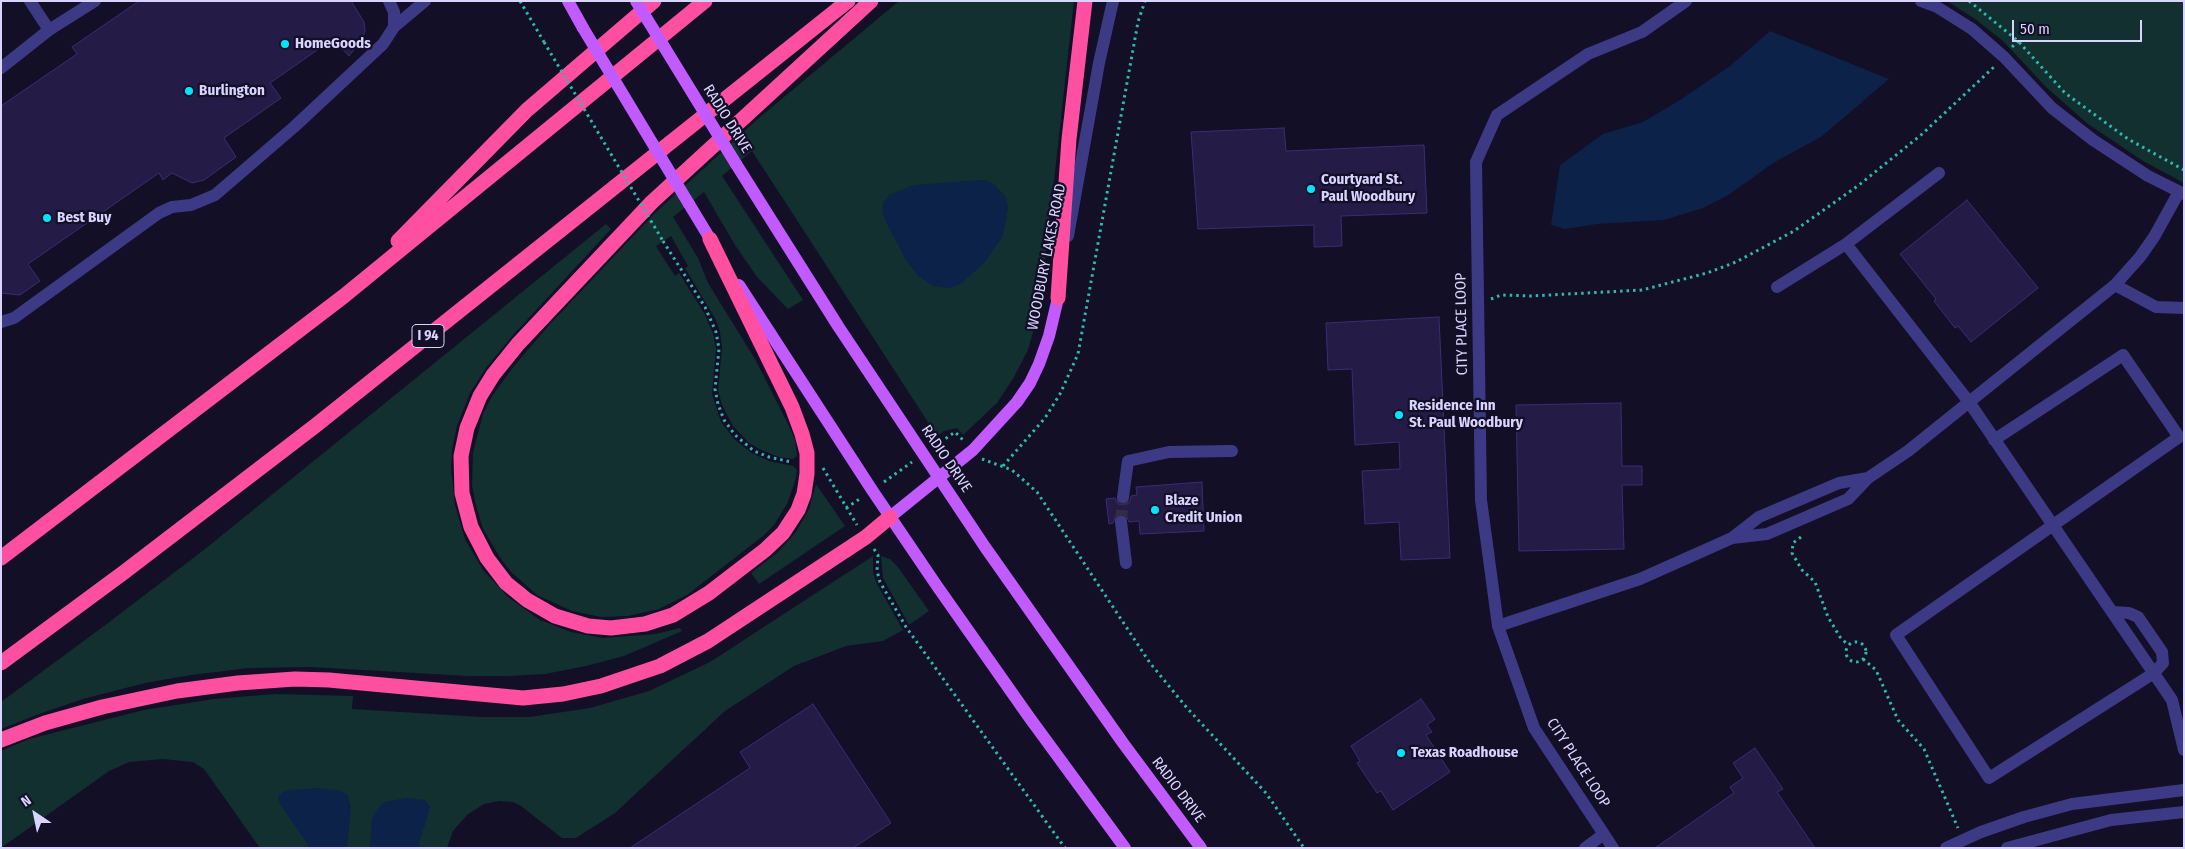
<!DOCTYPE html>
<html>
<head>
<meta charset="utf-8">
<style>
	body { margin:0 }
	#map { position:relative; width:2185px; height:849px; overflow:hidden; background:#130f26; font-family:"Fira Sans Condensed",sans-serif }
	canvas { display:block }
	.frame { position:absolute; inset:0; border:2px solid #d9d4ff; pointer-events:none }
	.north { position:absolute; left:10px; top:789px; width:50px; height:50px; -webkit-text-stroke:4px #130f26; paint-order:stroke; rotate:326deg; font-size:14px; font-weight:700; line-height:20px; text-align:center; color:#d9d4ff }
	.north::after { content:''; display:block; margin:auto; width:18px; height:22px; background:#d9d4ff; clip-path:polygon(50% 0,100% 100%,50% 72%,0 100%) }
	.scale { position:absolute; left:2012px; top:20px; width:130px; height:22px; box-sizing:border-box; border:2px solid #d9d4ff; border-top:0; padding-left:6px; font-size:15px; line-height:18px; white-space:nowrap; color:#d9d4ff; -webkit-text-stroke:4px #130f26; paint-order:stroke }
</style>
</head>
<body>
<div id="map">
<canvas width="2185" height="849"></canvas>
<div class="frame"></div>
<div class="north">N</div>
<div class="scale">50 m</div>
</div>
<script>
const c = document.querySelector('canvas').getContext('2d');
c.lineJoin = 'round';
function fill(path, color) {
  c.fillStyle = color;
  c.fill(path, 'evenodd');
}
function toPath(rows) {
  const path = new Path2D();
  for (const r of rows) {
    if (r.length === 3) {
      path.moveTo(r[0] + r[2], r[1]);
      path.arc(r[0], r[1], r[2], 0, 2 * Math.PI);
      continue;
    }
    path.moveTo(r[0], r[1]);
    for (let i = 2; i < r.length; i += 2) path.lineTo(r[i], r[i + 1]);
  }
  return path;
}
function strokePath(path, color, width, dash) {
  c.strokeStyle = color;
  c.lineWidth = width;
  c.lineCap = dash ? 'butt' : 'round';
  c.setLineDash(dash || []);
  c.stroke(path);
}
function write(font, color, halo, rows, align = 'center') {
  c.font = font + ' "Fira Sans Condensed",sans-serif';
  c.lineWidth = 4.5;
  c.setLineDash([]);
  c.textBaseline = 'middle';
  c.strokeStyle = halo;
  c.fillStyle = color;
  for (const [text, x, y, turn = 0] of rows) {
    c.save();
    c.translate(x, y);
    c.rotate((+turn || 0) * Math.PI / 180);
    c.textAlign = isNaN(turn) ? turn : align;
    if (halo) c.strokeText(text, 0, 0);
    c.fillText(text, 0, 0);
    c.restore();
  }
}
const green = toPath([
	[899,1,1074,1,1040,307,1028,350,1014,377,997,403,963,435,957,428,944,431,937,436,752,151,722,176,803,300,788,309,757,277,735,245,704,192,673,217,698,258,708,283,755,359,790,428,795,440,797,456,793,459,779,457,759,449,748,442,733,426,722,405,718,390,722,348,720,332,716,320,685,268,688,266,671,236,656,246,675,276,679,273,704,313,713,333,716,349,712,394,721,422,735,440,752,453,769,461,793,466,797,470,795,481,787,504,774,525,763,536,687,595,659,609,628,616,601,617,572,611,537,595,510,571,499,556,483,529,476,506,472,485,473,452,483,414,492,396,514,366,551,323,655,213,760,117],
	[1947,1,2184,1,2184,183,2143,161,2088,124,2046,87,2003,41,1975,19],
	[606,224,611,229,514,334,486,368,470,393,457,426,452,450,451,468,455,505,465,539,483,570,508,597,540,620,571,632,603,638,656,634,680,628,682,631,624,656,586,666,545,674,509,676,468,676,310,667,249,668,191,675,145,683,83,699,39,714,1,729,1,702,108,623,205,549],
	[816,484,845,526,759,584,751,573,778,552,796,532,809,509],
	[873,556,873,573,877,584,903,630,883,641,846,646,794,666,725,711,615,813,576,838,562,838,521,806,513,802,499,801,484,804,467,815,453,831,447,848,260,848,204,769,193,762,163,759,129,762,109,771,1,848,1,751,29,739,144,710,214,699,275,694,353,696,352,709,482,717,529,717,590,708,649,691,710,662],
	[881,556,890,559,898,567,929,611,909,625,883,578]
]);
const water = toPath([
	[1770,31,1889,79,1821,137,1773,163,1730,194,1703,208,1664,220,1597,224,1565,229,1551,225,1560,165,1603,134,1643,122,1680,100,1730,66],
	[979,180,986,180,995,185,1006,197,1008,208,1003,236,985,262,962,283,950,288,933,286,918,276,906,260,886,222,882,212,883,203,889,195,914,185],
	[319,788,341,791,347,794,351,808,347,848,310,848,280,804,278,797,281,793,288,790],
	[407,798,425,800,430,807,418,848,370,848,372,819,377,809,384,802]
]);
const building = toPath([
	[139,1,351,1,364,22,365,30,363,38,349,56,333,39,270,83,281,98,224,138,236,157,204,180,192,183,172,173,163,180,159,173,28,264,40,281,20,295,1,293,1,106,77,54,72,47,139,1],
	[1284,128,1286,151,1424,145,1427,213,1341,216,1342,246,1314,247,1314,225,1198,229,1191,132,1284,128],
	[1967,200,2038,288,1971,342,1958,326,1955,328,1934,301,1936,299,1900,254,1967,200],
	[1439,317,1450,558,1401,560,1399,522,1365,524,1362,471,1400,469,1399,442,1355,445,1352,369,1328,370,1326,323,1439,317],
	[1621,403,1622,466,1642,466,1642,485,1622,485,1624,549,1519,551,1516,405,1621,403],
	[1202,482,1204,531,1140,534,1139,521,1129,522,1127,517,1120,514,1116,516,1113,523,1109,524,1106,499,1115,498,1118,504,1126,505,1130,502,1131,496,1137,495,1136,487,1202,482],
	[1421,699,1435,719,1427,725,1432,732,1426,735,1450,772,1393,810,1381,791,1377,793,1357,763,1360,761,1351,746,1421,699],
	[813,704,891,823,853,848,630,848,750,768,740,752,813,704],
	[1755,748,1783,789,1777,792,1815,848,1655,848,1734,793,1730,787,1743,778,1733,763,1755,748]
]);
const minorTunnel = toPath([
	[1121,522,1123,497]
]);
const path = toPath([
	[520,1,544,42],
	[1969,1,2018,41,2065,93,2128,139,2184,170],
	[2012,47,2018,41],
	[663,241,705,307,716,332,719,349,715,389,718,404,724,420,735,435,754,451,769,457,791,462],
	[1491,299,1501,295,1531,296,1642,290,1707,273,1736,262,1794,231,1859,185,1921,135,1995,66],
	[935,446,955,432,963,440],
	[982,459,1012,470,1037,492,1150,663,1187,708,1266,793,1304,848],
	[1003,466,1045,418,1060,394,1078,354,1138,22,1145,1],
	[823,468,857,525],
	[884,482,912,462],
	[846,508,861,498],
	[1801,537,1793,543,1792,553,1802,570,1815,582,1828,617,1840,637,1848,645],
	[874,549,878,555,877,571,880,582,906,627,1065,848],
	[1856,652,10],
	[1863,659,1876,670,1898,720,1924,749,1958,828]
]);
const minor = toPath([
	[30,1,49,30],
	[1921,1,1937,7,1972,29,2004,57,2052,108,2093,140,2148,176,2184,194],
	[394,27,425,1],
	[1,68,49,30,95,1],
	[1939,173,1846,244,1969,402,2172,700,2184,750],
	[1068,236,1099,63,1113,1],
	[2115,285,2156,307,2184,308],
	[1777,287,1846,244],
	[1,322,14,318,159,213,172,207,191,205,215,195,294,127,383,44,394,27,394,12,389,1],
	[1994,440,2123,355,2179,437,1896,635,1989,778,2154,673,2163,663,2162,652,2138,617,2129,613,2112,612],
	[1123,497,1128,461,1169,452,1232,451],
	[1121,522,1126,563],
	[1732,538,1767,534,1848,499,1868,478,1908,451,2115,285,2140,257,2154,237,2179,192],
	[1498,626,1640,579,1732,538,1759,517,1839,483,1868,478],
	[1585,848,1604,834],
	[1613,848,1534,728,1498,626,1481,500,1476,162,1497,115,1588,54,1642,32,1686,1],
	[1946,848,1981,832,2024,817,2072,804,2184,790],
	[2007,848,2111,820,2184,812]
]);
const major = toPath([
	[568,1,583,28],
	[736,164,838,326,985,547,1123,743,1201,848],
	[689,204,715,247],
	[739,285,872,490,937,586,1029,717,1125,848],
	[890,517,973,450,1017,402,1030,383,1039,364,1049,336,1058,298]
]);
const highway = toPath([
	[710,239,792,407,802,434,807,453,807,474,804,494,798,510,783,533,765,550,709,593,673,615,645,624,611,628,588,626,555,616,527,600,506,583,487,558,471,527,462,493,461,456,467,428,480,396,493,375,518,344,652,202,871,1],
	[398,241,527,110,654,1],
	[1058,298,1069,139,1085,1],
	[1,558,344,296,705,1],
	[1,663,123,573,315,426,848,1],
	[1,740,45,723,102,707,177,691,238,683,295,679,329,680,523,698,563,694,601,686,660,666,708,641,866,537,890,517]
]);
const pathBridge = toPath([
	[544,42,663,241]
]);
const majorBridge = toPath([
	[636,1,736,164],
	[583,28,689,204]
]);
const markers = [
	[285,44,5,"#00e5ff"],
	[189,91,5,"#00e5ff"],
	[1311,189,5,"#00e5ff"],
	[47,218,5,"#00e5ff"],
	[1399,415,5,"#00e5ff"],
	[1155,510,5,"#00e5ff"],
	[1401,753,5,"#00e5ff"]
];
const shields = [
	[428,336,32]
];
const shieldNames = [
	["I 94",428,336]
];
const poiNames = [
	["HomeGoods",295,44],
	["Burlington",199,91],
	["Courtyard St.",1321,180],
	["Paul Woodbury",1321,197],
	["Best Buy",57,218],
	["Residence Inn",1409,406],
	["St. Paul Woodbury",1409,423],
	["Blaze",1165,501],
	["Credit Union",1165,518],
	["Texas Roadhouse",1411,753]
];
const streetNames = [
	["RADIO DRIVE",727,119,58],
	["WOODBURY LAKES ROAD",1047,257,-79],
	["CITY PLACE LOOP",1462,324,-91],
	["RADIO DRIVE",946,459,56],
	["CITY PLACE LOOP",1578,763,57],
	["RADIO DRIVE",1178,790,53]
];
fill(green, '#12302f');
fill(water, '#0c2248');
fill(building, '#241b47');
strokePath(building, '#3b2d73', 1);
strokePath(minorTunnel, '#312d47', 12, [12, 6]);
strokePath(path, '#2fb8b0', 3, [2.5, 4]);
strokePath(minor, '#3d3a85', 12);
strokePath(major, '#c25bff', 12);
strokePath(highway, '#ff4fa3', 15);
strokePath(pathBridge, '#2fb8b0', 3, [2.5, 4]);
strokePath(majorBridge, '#c25bff', 12);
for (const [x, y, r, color] of markers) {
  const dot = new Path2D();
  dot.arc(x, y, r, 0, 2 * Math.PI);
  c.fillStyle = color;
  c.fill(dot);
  strokePath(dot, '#130f26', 2);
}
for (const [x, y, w] of shields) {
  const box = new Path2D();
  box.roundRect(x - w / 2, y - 11.5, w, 23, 4);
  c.fillStyle = '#130f26';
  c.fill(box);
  strokePath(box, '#d9d4ff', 1);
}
write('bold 14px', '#d9d4ff', null, shieldNames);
write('bold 15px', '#d9d4ff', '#130f26', poiNames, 'left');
write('15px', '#d9d4ff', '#130f26', streetNames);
</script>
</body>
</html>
